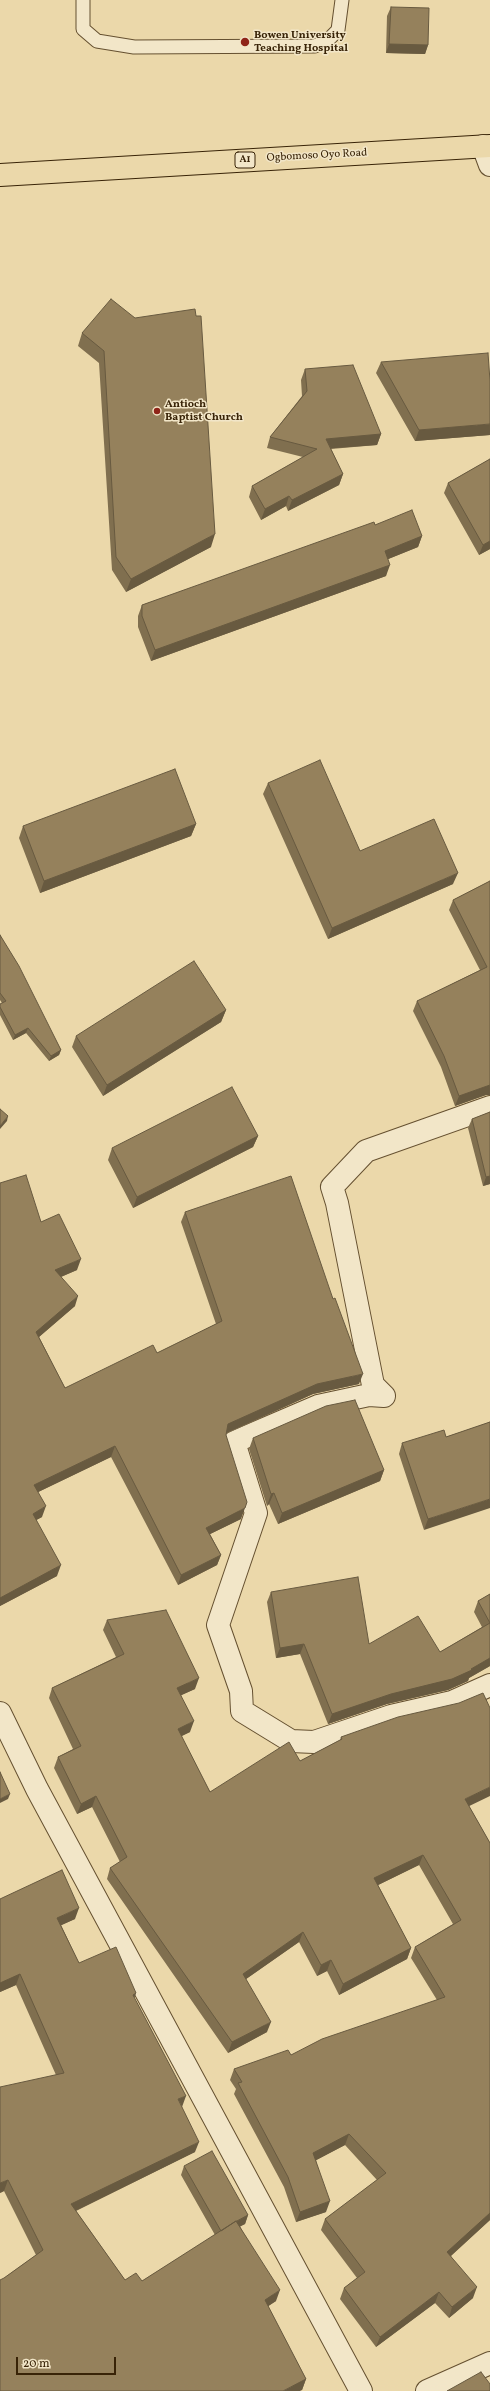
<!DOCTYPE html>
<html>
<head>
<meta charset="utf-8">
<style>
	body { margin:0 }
	#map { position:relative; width:490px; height:2391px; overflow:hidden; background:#ebd8aa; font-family:Vollkorn,serif }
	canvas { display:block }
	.scale { position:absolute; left:16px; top:2357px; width:100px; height:18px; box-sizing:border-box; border:2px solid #382307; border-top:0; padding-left:5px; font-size:12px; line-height:14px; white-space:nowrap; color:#382307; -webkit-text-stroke:3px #f2e6c8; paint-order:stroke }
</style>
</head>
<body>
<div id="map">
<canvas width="490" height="2391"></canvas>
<div class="scale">20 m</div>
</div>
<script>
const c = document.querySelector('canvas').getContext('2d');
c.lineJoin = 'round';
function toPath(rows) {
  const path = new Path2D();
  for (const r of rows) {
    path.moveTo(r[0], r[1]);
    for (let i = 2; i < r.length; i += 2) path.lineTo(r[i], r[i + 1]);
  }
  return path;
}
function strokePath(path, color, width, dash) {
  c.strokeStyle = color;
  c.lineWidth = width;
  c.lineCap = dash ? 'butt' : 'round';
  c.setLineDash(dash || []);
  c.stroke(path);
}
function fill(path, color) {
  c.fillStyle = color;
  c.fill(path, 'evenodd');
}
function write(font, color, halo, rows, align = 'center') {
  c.font = font + ' Vollkorn,serif';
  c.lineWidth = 3;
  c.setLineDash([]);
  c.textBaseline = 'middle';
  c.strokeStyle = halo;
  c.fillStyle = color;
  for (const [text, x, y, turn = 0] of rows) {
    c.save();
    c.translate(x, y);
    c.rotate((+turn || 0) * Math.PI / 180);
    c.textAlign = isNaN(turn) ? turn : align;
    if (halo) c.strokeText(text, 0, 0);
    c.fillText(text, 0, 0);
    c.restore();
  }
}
const service = toPath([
	[83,0,83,29,97,41,134,47,315,46,328,40,338,30,342,0]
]);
const minor = toPath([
	[483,146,490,165],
	[384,1396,369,1395,318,1406,234,1442,256,1513,218,1625,241,1691,242,1711,291,1741,314,1742,391,1716,452,1702,490,1685],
	[384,1396,373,1385,337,1203,332,1187,366,1151,490,1107],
	[0,1713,37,1789,361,2391],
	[427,2391,490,2363]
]);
const trunk = toPath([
	[0,175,490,146]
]);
const wall = toPath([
	[391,7,428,45,425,54,386,53,387,16],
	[135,318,211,547,126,592,112,570,99,363,78,346,82,333],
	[381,362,490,435,415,441,376,373],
	[305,369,381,434,377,445,331,449,343,474,339,485,288,511,286,506,261,520,249,497,252,486,303,457,267,448,270,437,302,396,301,380],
	[490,459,490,549,479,555,444,493,448,483],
	[375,525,422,536,418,547,388,559,386,576,151,661,138,627,138,616,142,605],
	[268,783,360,851,453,884,328,939,263,794],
	[196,824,191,836,40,893,19,838,23,826],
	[490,881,490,1095,486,1095,455,1106,441,1067,413,1011,417,1001,480,970,449,910,453,900],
	[0,935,61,1050,59,1055,49,1061,26,1033,13,1040,0,1015,0,1007,2,1003,0,1000],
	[226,1010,221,1022,103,1096,72,1047,76,1036],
	[490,1112,490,1184,483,1186,468,1128,472,1119],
	[258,1136,253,1147,133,1208,108,1160,112,1148],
	[0,1183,41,1222,77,1270,61,1277,75,1306,39,1337,65,1388,157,1353,216,1324,181,1222,185,1212,359,1384,313,1394,226,1434,226,1435,241,1519,210,1534,221,1555,217,1565,178,1585,111,1457,38,1492,42,1517,36,1520,57,1576,0,1606],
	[490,1422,424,1530,399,1454,402,1443,446,1437],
	[253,1438,384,1470,380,1481,278,1524,269,1504,267,1506,249,1449],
	[271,1592,369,1644,440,1652,482,1627,474,1612,478,1601,490,1594,490,1666,469,1678,468,1681,448,1690,387,1704,328,1724,300,1654,276,1658,267,1602],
	[107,1620,195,1689,181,1695,190,1732,181,1736,210,1792,300,1761,340,1740,341,1737,469,1806,490,1843,490,2220,451,2256,473,2298,449,2318,435,2303,376,2347,340,2299,344,2288,357,2278,321,2230,325,2219,377,2180,345,2145,316,2160,326,2212,296,2222,284,2187,234,2094,236,2089,230,2080,234,2069,291,2055,437,2000,411,1958,415,1947,453,1924,419,1865,378,1885,411,1948,407,1959,339,1995,327,1971,317,1976,299,1942,246,1979,267,2032,228,2053,107,1879,110,1868,120,1862,92,1807,77,1814,54,1768,58,1757,73,1749,49,1698,52,1688,116,1657,103,1630],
	[0,1899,75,1919,61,1925,79,1963,136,1993,134,1998,182,2107,195,2152,76,2211,125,2280,142,2281,215,2235,181,2175,184,2166,248,2215,245,2224,240,2226,276,2301,268,2306,306,2379,302,2390,4,2278,36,2255,4,2191,0,2193,56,2075,16,1985,0,1992]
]);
const shadedWall = toPath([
	[389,44,428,45,425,54,386,53],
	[490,424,490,435,415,441,419,430],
	[381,434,377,445,322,449,326,439],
	[343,474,339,485,288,511,292,500],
	[289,496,286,506,261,520,265,509],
	[215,534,211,547,126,592,131,579],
	[422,536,418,547,381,562,385,551],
	[490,541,490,549,479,555,483,545],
	[390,565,386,576,151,661,155,650],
	[196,824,191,836,40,893,44,881],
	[458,873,453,884,328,939,332,928],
	[226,1010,221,1022,103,1096,107,1085],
	[28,1028,26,1033,13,1040,15,1035],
	[61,1050,59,1055,49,1061,51,1056],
	[490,1085,490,1095,486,1095,455,1106,459,1096],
	[8,1116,7,1121,0,1129,0,1126],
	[258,1136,253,1147,133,1208,137,1197],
	[490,1176,490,1184,483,1186,486,1177],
	[81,1259,77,1270,51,1281,55,1270],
	[78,1296,75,1306,32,1343,36,1332],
	[363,1374,359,1384,313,1394,224,1434,228,1424,317,1384],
	[115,1446,111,1457,30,1496,34,1485],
	[384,1470,380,1481,278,1524,282,1513],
	[274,1493,269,1504,267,1506,271,1494],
	[490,1499,490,1508,424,1530,428,1519],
	[46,1506,42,1517,29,1524,33,1514],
	[245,1508,241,1519,202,1538,206,1528],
	[221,1555,217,1565,178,1585,181,1575],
	[61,1565,57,1576,0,1606,0,1598],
	[304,1644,300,1654,276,1658,280,1648],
	[490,1658,490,1666,469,1678,468,1681,448,1690,387,1704,328,1724,332,1714,391,1694,471,1669],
	[199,1678,195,1689,173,1699,177,1688],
	[194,1721,190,1732,174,1740,178,1729],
	[490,1787,490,1796,461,1810,465,1799],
	[10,1794,8,1799,0,1803,0,1799],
	[96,1796,92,1807,77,1814,81,1804],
	[423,1855,419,1865,370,1889,374,1878],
	[79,1908,75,1919,53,1929,57,1918],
	[303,1932,299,1942,239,1984,243,1974],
	[411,1948,407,1959,339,1995,343,1984],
	[331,1960,327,1971,317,1976,321,1965],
	[20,1974,16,1985,0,1992,0,1983],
	[136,1993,132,2004,133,1995],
	[271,2022,267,2032,228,2053,232,2042],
	[186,2096,182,2107,178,2099],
	[349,2134,345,2145,309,2164,313,2153],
	[199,2142,195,2152,67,2215,71,2204],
	[8,2180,4,2191,0,2193,0,2183],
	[330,2201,326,2212,296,2222,300,2212],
	[490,2213,490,2220,443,2263,447,2252],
	[248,2215,245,2224,217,2239,221,2231],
	[477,2287,473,2298,449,2318,452,2307],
	[280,2290,276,2301,261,2311,265,2300],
	[439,2292,435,2303,376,2347,380,2337],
	[306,2379,302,2390,300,2391,283,2391]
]);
const building = toPath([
	[391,7,429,8,428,45,389,44,391,7],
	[111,299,135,318,195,309,196,316,201,316,215,534,131,579,116,557,104,351,82,333,111,299],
	[488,353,490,381,490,424,419,430,381,362,488,353],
	[353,365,381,434,326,439,343,474,292,500,289,496,265,509,252,486,317,449,270,437,307,391,305,369,353,365],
	[490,459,490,541,483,545,448,483,490,459],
	[412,510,422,536,385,551,390,565,155,650,142,616,142,605,374,522,375,525,412,510],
	[320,760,360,851,434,819,458,873,332,928,268,783,320,760],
	[175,769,196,824,44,881,23,826,175,769],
	[490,881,490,1085,459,1096,444,1056,417,1001,487,967,453,900,490,881],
	[0,935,19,966,61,1050,51,1056,28,1028,15,1035,0,1007,0,1004,6,1001,0,993,0,935],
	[194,961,226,1010,107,1085,76,1036,194,961],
	[232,1087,258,1136,137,1197,112,1148,232,1087],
	[0,1109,8,1116,0,1126,0,1109],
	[490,1112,490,1176,486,1177,472,1119,490,1112],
	[26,1175,41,1222,59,1214,81,1259,55,1270,78,1296,36,1332,65,1388,153,1345,157,1353,222,1321,185,1212,291,1176,333,1299,335,1298,363,1374,317,1384,228,1424,226,1435,247,1502,245,1508,206,1528,221,1555,181,1575,115,1446,34,1485,46,1506,33,1514,61,1565,0,1598,0,1183,26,1175],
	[355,1400,384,1470,282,1513,274,1493,271,1494,253,1438,326,1406,355,1400],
	[490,1422,490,1499,428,1519,402,1443,444,1430,446,1437,490,1422],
	[358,1577,369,1644,418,1616,440,1652,490,1623,478,1601,490,1594,490,1658,471,1669,472,1670,452,1679,391,1694,332,1714,304,1644,280,1648,271,1592,358,1577],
	[166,1610,199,1678,177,1688,194,1721,178,1729,210,1792,289,1742,300,1761,342,1739,341,1737,398,1717,459,1703,483,1693,490,1708,490,1787,465,1799,490,1843,490,2213,447,2252,477,2287,452,2307,439,2292,380,2337,344,2288,365,2272,325,2219,386,2173,349,2134,313,2153,330,2201,300,2212,288,2177,238,2083,242,2082,234,2069,288,2050,291,2055,322,2039,445,1997,415,1947,461,1920,423,1855,374,1878,411,1948,343,1984,331,1960,321,1965,303,1932,243,1974,271,2022,232,2042,110,1868,127,1857,96,1796,81,1804,58,1757,81,1746,52,1688,124,1654,107,1620,166,1610],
	[0,1772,10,1794,0,1799,0,1772],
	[62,1870,79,1908,57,1918,79,1963,116,1947,136,1993,133,1995,186,2096,178,2099,199,2142,71,2204,125,2280,136,2273,142,2281,236,2221,280,2290,265,2300,306,2379,283,2391,0,2391,0,2280,4,2278,43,2250,8,2180,0,2183,0,2087,64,2073,20,1974,0,1983,0,1899,62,1870],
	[212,2151,248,2215,237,2221,236,2221,221,2231,184,2166,212,2151],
	[481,2372,490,2384,490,2391,447,2391,481,2372]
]);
const markers = [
	[245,42,5,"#8f2418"],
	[157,411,4,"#8f2418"]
];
const shields = [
	[245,160,20]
];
const shieldNames = [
	["A1",245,160]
];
const poiNames = [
	["Bowen University",254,36],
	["Teaching Hospital",254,49],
	["Antioch",165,405],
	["Baptist Church",165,418]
];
const streetNames = [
	["Ogbomoso Oyo Road",317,156,-3]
];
strokePath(service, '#655030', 15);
strokePath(minor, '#655030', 24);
strokePath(trunk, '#382307', 24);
strokePath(service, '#f2e6c8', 13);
strokePath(minor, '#f2e6c8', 22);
strokePath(trunk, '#ebd8aa', 22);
fill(wall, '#806f4f');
fill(shadedWall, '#685a40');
fill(building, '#95815c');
strokePath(building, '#685a40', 1);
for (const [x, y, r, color] of markers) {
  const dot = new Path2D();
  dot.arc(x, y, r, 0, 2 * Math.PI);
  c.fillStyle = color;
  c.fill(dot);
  strokePath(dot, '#f2e6c8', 1.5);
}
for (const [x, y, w] of shields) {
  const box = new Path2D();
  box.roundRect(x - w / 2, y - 8, w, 16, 3);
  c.fillStyle = '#f2e6c8';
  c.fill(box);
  strokePath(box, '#382307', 1);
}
write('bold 10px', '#382307', null, shieldNames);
write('bold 11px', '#382307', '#f2e6c8', poiNames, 'left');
write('11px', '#382307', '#f2e6c8', streetNames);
</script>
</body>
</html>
